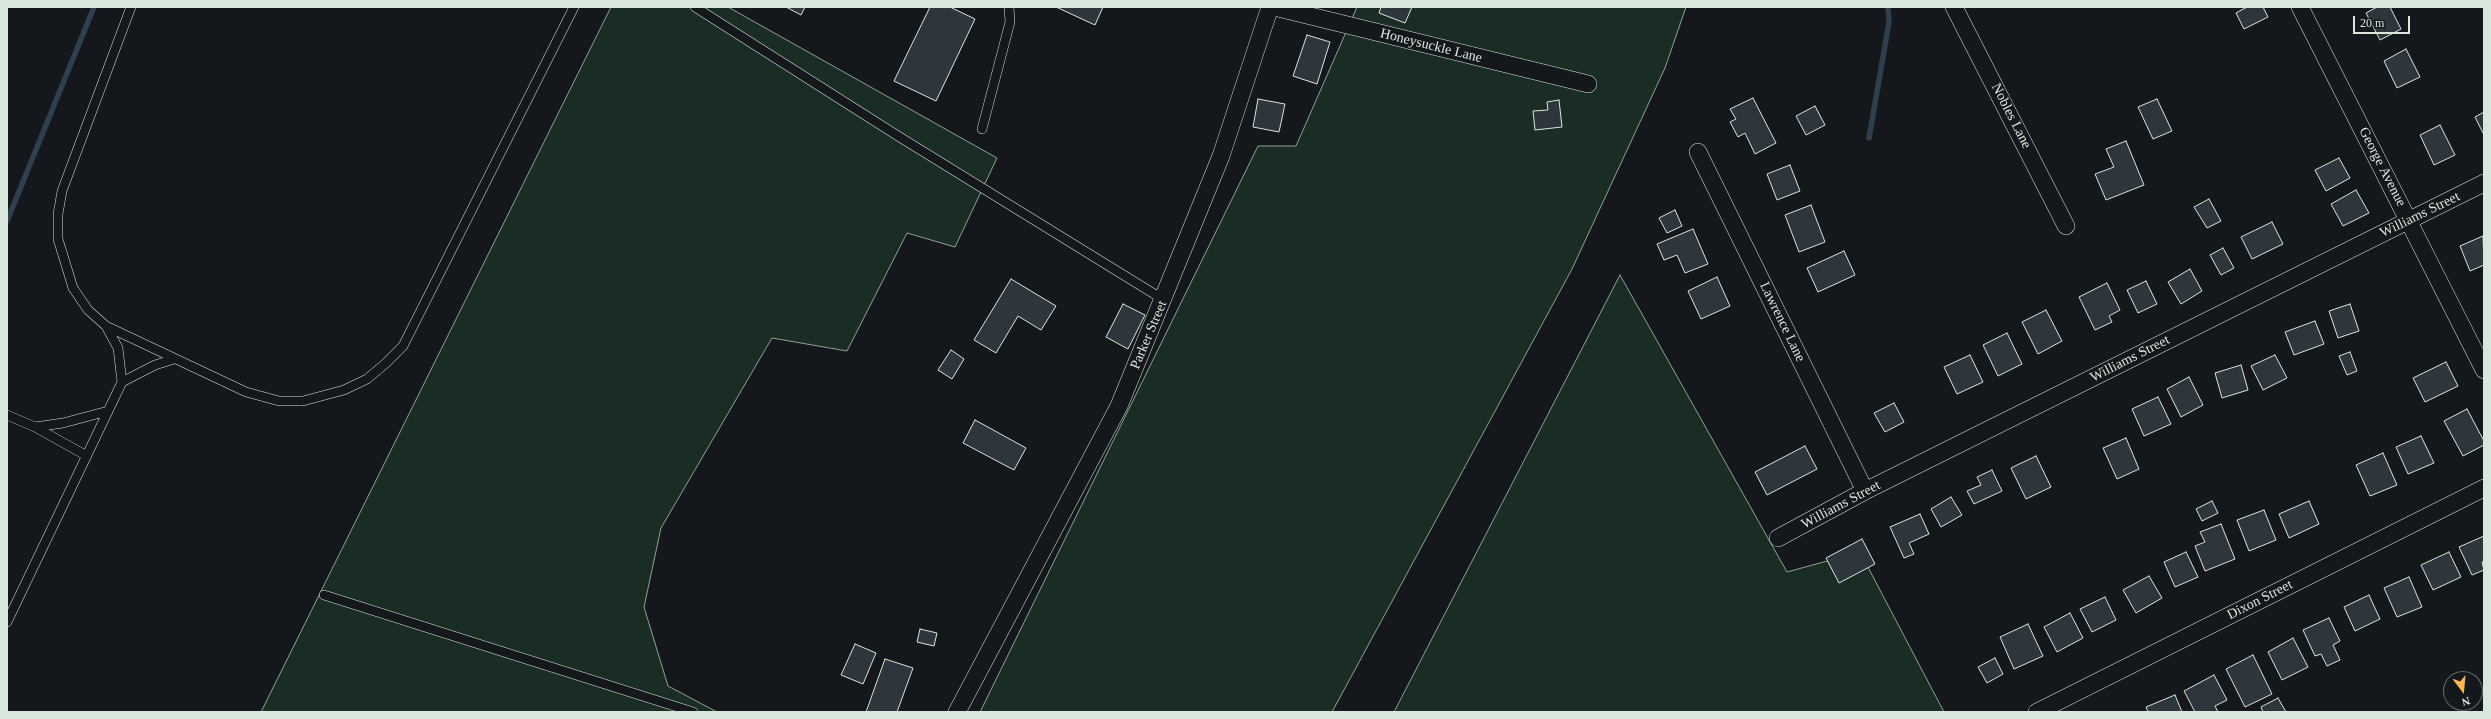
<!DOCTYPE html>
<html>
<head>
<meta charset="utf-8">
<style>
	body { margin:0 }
	#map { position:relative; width:2491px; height:719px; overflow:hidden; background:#14181c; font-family:Georgia,serif }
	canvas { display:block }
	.frame { position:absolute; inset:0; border:8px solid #d8e6dc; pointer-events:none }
	.north { position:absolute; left:2443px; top:671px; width:40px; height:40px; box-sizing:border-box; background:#14181c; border:1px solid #626a69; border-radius:50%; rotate:164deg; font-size:11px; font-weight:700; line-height:16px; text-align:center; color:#d8e6dc }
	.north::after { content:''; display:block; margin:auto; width:14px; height:18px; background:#ffb74d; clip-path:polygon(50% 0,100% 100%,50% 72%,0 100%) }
	.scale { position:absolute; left:2353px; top:16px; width:57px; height:18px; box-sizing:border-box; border:2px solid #d8e6dc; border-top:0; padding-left:5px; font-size:12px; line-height:14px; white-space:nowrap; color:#d8e6dc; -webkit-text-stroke:3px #14181c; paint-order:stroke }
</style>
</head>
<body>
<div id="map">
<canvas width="2491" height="719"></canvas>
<div class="frame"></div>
<div class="north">N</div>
<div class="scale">20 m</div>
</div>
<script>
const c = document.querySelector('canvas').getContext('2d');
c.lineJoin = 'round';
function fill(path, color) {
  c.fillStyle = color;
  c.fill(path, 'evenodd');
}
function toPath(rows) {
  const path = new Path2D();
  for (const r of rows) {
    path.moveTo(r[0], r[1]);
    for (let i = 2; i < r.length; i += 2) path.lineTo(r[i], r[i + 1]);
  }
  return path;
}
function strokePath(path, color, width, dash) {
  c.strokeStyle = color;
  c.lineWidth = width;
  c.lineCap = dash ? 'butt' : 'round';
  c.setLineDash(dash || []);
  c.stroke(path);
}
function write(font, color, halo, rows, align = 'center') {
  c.font = font + ' Georgia,serif';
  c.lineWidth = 3;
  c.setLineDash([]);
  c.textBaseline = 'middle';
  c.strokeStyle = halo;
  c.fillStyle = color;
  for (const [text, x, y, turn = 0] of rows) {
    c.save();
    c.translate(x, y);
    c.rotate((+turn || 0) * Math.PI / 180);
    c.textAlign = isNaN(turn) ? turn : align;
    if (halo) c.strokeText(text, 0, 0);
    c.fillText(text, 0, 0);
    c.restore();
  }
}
const green = toPath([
	[611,7,728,7,997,158,955,247,907,233,847,351,772,338,661,528,644,607,668,686,717,712,261,712,611,7],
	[1357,7,1686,7,1665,68,1572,269,1332,712,980,712,1258,146,1296,146,1357,7],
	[1620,275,1787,572,1860,552,1944,712,1394,712,1620,275]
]);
const stream = toPath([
	[1869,138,1889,22,1888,7],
	[7,221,94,7]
]);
const building = toPath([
	[786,7,805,7,801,15,786,7],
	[930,7,950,7,975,19,936,101,894,81,930,7],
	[1056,7,1103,7,1095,25,1056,7],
	[1381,7,1412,7,1405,23,1379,13,1381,7],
	[2247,7,2263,7,2268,17,2244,29,2236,13,2247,7],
	[2377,7,2390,7,2401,29,2380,40,2366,13,2377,7],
	[1307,35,1330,42,1317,84,1293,76,1307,35],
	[2406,49,2420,77,2397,88,2384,61,2406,49],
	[1753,98,1776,143,1755,154,1745,133,1738,137,1730,122,1736,119,1730,109,1753,98],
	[1258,99,1285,104,1279,132,1253,127,1258,99],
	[2157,99,2172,131,2153,139,2138,107,2157,99],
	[1559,100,1562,127,1535,130,1533,111,1548,110,1547,102,1559,100],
	[1815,106,1825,125,1806,135,1796,116,1815,106],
	[2484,112,2484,135,2475,117,2484,112],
	[2440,125,2455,155,2434,165,2420,135,2440,125],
	[2126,141,2144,185,2106,200,2095,174,2114,167,2106,149,2126,141],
	[2339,158,2350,178,2326,191,2315,170,2339,158],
	[1790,165,1800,191,1777,200,1767,174,1790,165],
	[2356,190,2369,213,2343,226,2331,204,2356,190],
	[2209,199,2221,221,2207,228,2194,207,2209,199],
	[1811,205,1825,242,1799,252,1785,215,1811,205],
	[1675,210,1682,226,1667,233,1659,218,1675,210],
	[2272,222,2283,244,2252,259,2241,237,2272,222],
	[1693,229,1708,264,1685,273,1677,255,1664,260,1657,244,1693,229],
	[2483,236,2484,265,2470,271,2460,246,2483,236],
	[2223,248,2234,268,2221,275,2210,255,2223,248],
	[1844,251,1855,275,1818,292,1807,268,1844,251],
	[2190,269,2202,291,2181,304,2168,282,2190,269],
	[1717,277,1730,306,1701,319,1688,291,1717,277],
	[1011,279,1056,306,1041,330,1018,316,996,353,974,340,1011,279],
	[2146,281,2157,304,2138,313,2127,290,2146,281],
	[2107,283,2120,310,2109,316,2112,322,2095,330,2079,297,2107,283],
	[1123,304,1145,315,1128,349,1106,337,1123,304],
	[2350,304,2359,331,2338,338,2329,311,2350,304],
	[2046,310,2062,341,2038,354,2022,322,2046,310],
	[2315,321,2324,344,2294,355,2285,332,2315,321],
	[2007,333,2022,364,1998,376,1983,345,2007,333],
	[951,350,964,359,952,379,938,370,951,350],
	[2350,352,2357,371,2347,375,2339,356,2350,352],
	[1970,355,1983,382,1957,394,1944,367,1970,355],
	[2275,355,2287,378,2263,390,2251,366,2275,355],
	[2446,362,2458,386,2425,402,2413,378,2446,362],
	[2241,365,2248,390,2222,398,2215,373,2241,365],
	[2189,377,2203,405,2181,417,2167,389,2189,377],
	[2158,397,2171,424,2144,436,2132,409,2158,397],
	[1894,403,1904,422,1885,432,1874,413,1894,403],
	[2467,409,2484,441,2484,445,2463,456,2444,421,2467,409],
	[975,420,1026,448,1014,470,963,443,975,420],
	[2421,436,2434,463,2408,474,2396,447,2421,436],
	[2126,438,2139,469,2117,479,2103,448,2126,438],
	[1805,446,1817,469,1767,495,1755,472,1805,446],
	[2383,453,2397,485,2370,496,2356,465,2383,453],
	[2036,456,2051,487,2026,499,2011,468,2036,456],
	[1992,470,2002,491,1974,504,1967,491,1981,485,1977,477,1992,470],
	[1951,497,1962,515,1941,527,1931,509,1951,497],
	[2212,501,2218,513,2202,521,2196,509,2212,501],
	[2309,501,2319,524,2289,538,2279,514,2309,501],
	[2264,510,2276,540,2249,551,2237,520,2264,510],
	[1920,514,1929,534,1909,543,1914,554,1904,558,1890,527,1920,514],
	[2221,524,2235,559,2205,571,2195,546,2205,542,2200,532,2221,524],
	[2484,536,2484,561,2482,562,2484,570,2472,575,2459,547,2484,536],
	[1862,539,1875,564,1839,583,1826,558,1862,539],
	[2186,552,2198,577,2175,587,2164,562,2186,552],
	[2449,552,2461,577,2433,590,2421,565,2449,552],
	[2149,576,2162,598,2136,613,2123,590,2149,576],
	[2409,577,2422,607,2397,617,2384,588,2409,577],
	[2369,595,2380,619,2355,631,2344,607,2369,595],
	[2105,597,2116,620,2092,632,2080,609,2105,597],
	[2070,613,2083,638,2057,652,2044,627,2070,613],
	[2329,618,2340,641,2333,645,2340,660,2327,666,2321,654,2315,656,2303,630,2329,618],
	[2028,624,2043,656,2014,669,2000,637,2028,624],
	[920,629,937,633,934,646,917,642,920,629],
	[2293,638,2308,667,2282,680,2268,652,2293,638],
	[855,644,876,653,863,684,841,675,855,644],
	[2253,655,2272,694,2245,707,2226,669,2253,655],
	[1995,658,2003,674,1987,683,1978,667,1995,658],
	[885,659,913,668,897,712,866,712,885,659],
	[2214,675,2227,700,2215,706,2218,712,2195,712,2184,691,2214,675],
	[2175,695,2182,712,2148,712,2146,707,2175,695],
	[2278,698,2286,712,2263,712,2261,707,2278,698]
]);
const service = toPath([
	[131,7,62,191,58,214,58,239,73,288,88,310,106,326,246,392,279,401,303,401,344,390,367,379,386,363,403,346,574,7],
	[695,7,898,136,1164,300],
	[982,129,1010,22,1009,7],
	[122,382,155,365,174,359],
	[7,415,35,427,63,423,108,411],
	[35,427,87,456],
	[324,595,693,712],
	[7,622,122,382,118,348,106,326]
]);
const minor = toPath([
	[1274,7,1588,84],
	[1954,7,2066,226],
	[2300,7,2484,370],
	[1698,152,1865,491],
	[1778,538,1865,491,2484,183],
	[957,712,1119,406,1221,156,1270,7],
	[2037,712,2484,488]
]);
const streetNames = [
	["Honeysuckle Lane",1431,46,14],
	["Nobles Lane",2011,116,63],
	["George Avenue",2382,167,63],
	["Williams Street",2420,215,-26],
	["Lawrence Lane",1782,322,64],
	["Parker Street",1149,335,-67],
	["Williams Street",2130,359,-27],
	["Williams Street",1841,505,-28],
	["Dixon Street",2260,600,-27]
];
fill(green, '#1a2d24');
strokePath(green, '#939e99', 1);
strokePath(stream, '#2f3f4d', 5.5);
fill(building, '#2c363c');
strokePath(building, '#d8e6dc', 1);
strokePath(service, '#d8e6dc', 10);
strokePath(minor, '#d8e6dc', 18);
strokePath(service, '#14181c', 9);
strokePath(minor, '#14181c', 17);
write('14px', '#d8e6dc', '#14181c', streetNames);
</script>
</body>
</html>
